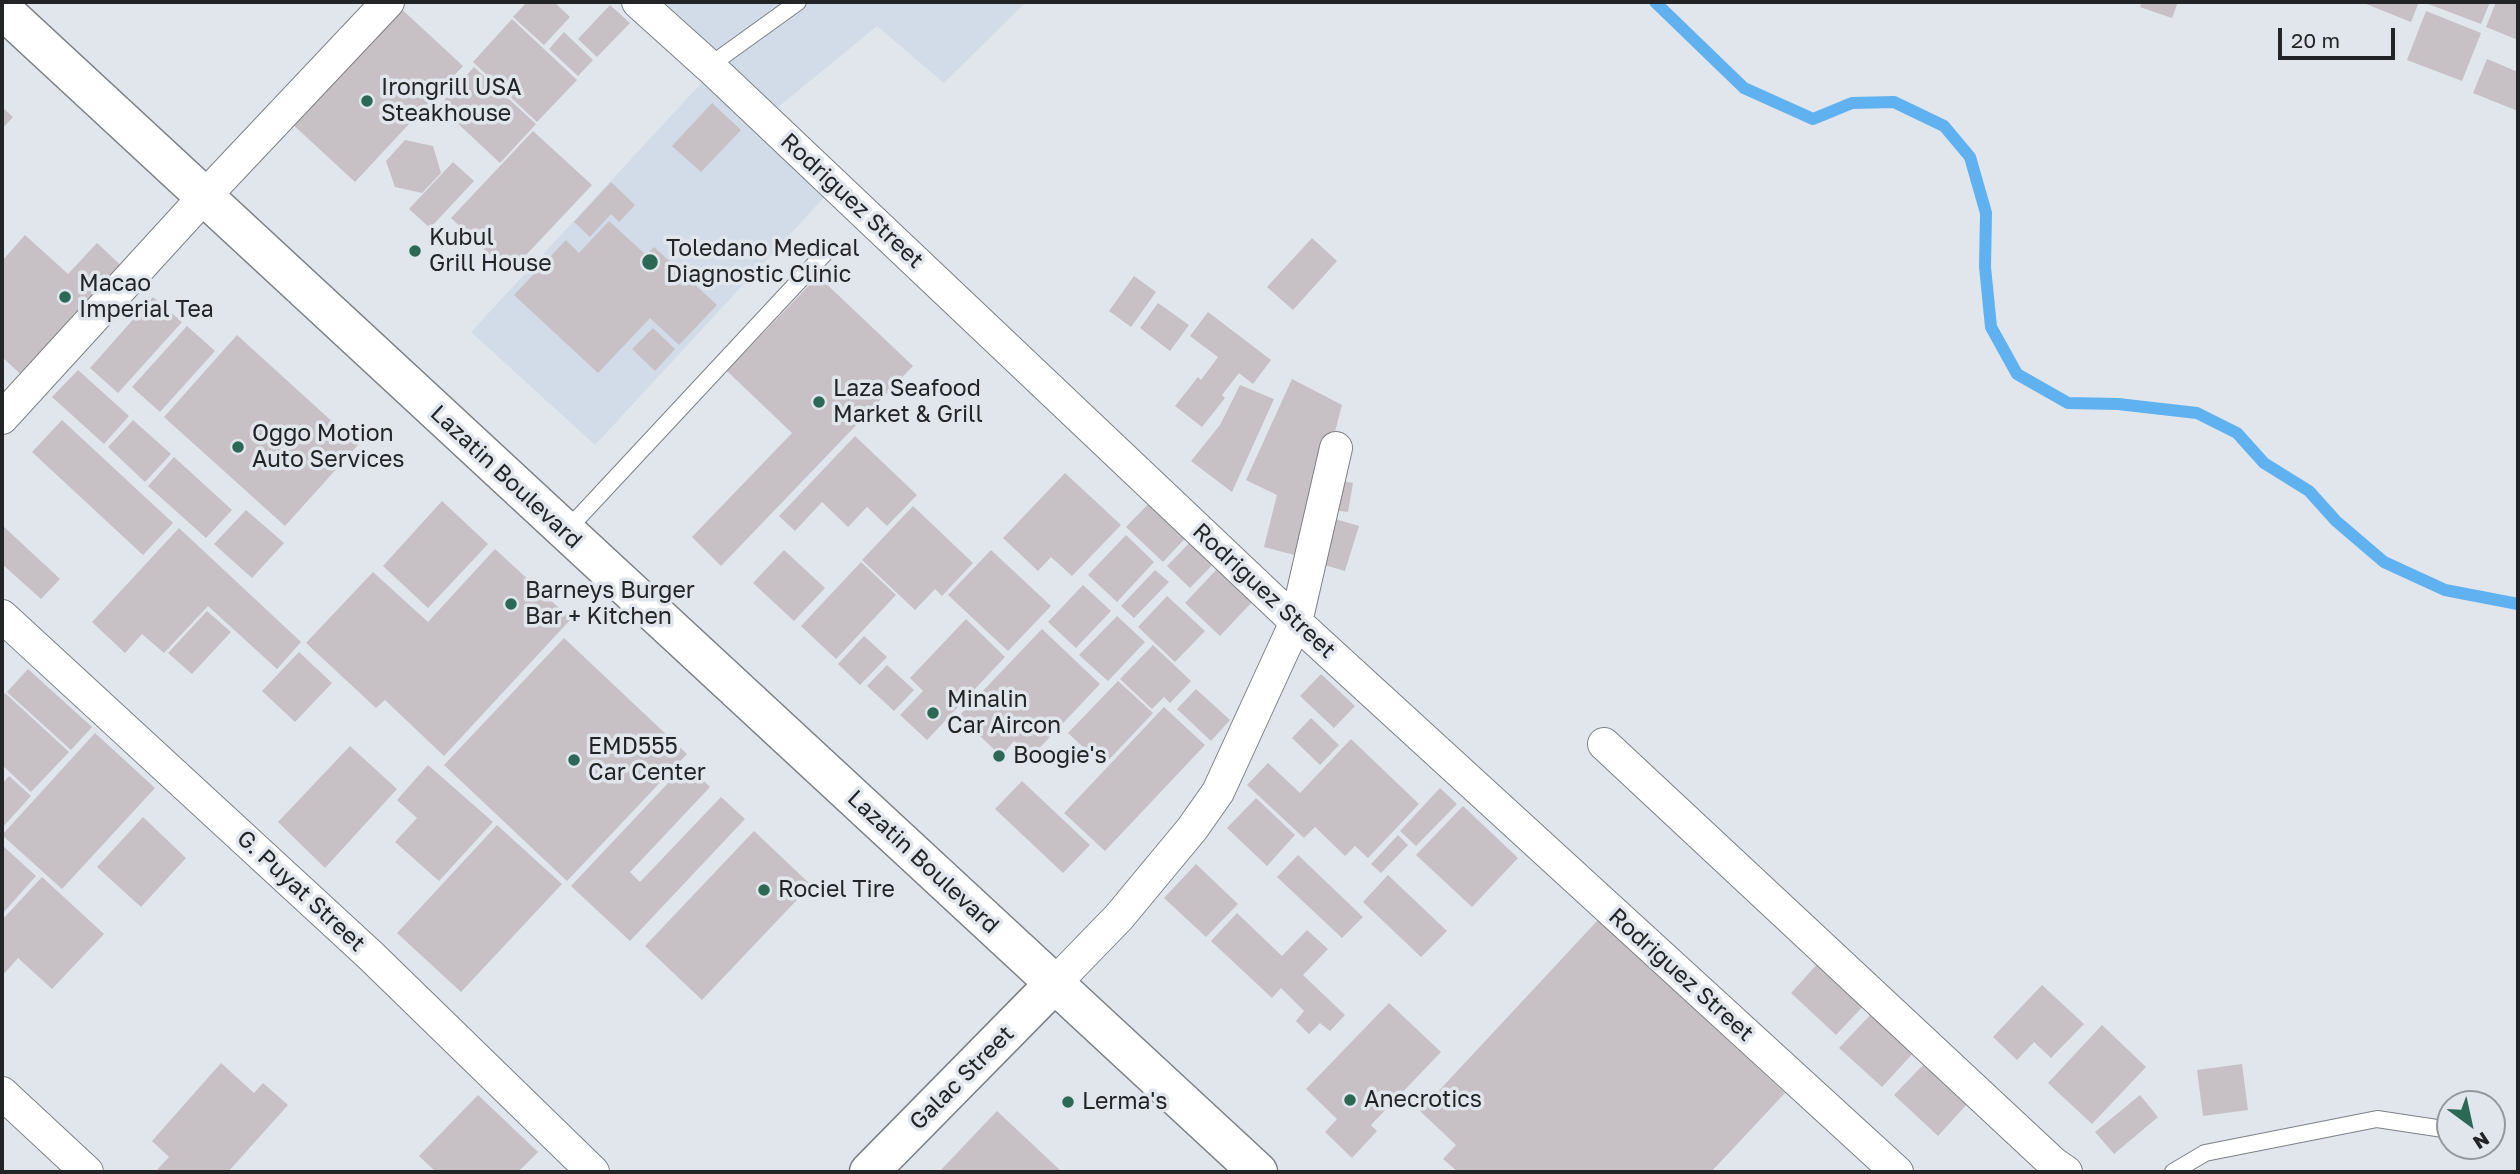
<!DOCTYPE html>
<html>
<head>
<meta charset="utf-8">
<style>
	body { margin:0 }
	#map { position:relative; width:2520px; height:1174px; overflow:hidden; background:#e0e6ec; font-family:"Golos Text",sans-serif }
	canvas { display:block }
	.frame { position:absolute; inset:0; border:4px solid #222426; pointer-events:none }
	.north { position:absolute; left:2436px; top:1090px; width:70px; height:70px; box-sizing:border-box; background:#e0e6ec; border:2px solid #94989d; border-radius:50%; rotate:147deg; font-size:19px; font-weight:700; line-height:28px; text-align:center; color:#222426 }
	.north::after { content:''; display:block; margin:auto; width:24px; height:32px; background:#2c6955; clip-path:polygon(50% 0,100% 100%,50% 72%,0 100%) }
	.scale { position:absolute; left:2278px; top:28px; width:117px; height:32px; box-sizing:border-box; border:4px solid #222426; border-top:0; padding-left:9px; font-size:21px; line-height:24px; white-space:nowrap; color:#222426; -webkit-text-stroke:5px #e0e6ec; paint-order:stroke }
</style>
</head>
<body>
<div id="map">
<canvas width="2520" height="1174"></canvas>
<div class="frame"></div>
<div class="north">N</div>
<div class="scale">20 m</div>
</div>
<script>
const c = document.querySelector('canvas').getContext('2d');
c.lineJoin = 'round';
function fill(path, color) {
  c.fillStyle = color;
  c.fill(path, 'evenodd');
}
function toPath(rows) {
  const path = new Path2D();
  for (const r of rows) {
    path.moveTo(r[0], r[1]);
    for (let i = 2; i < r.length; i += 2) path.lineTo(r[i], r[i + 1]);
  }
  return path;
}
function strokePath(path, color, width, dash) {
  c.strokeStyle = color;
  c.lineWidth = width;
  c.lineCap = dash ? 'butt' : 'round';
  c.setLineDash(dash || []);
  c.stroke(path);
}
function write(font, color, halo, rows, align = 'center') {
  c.font = font + ' "Golos Text",sans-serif';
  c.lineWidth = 7;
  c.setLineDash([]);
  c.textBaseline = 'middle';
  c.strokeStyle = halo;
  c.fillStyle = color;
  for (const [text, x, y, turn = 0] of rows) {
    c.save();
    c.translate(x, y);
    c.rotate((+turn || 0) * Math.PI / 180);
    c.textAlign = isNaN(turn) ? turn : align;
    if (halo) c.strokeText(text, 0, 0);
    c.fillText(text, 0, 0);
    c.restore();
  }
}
const built = toPath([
	[664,2,1026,2,944,83,877,26,777,108],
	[706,78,829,192,595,445,471,332]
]);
const stream = toPath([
	[1655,2,1744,88,1813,119,1852,103,1894,102,1944,126,1970,157,1986,213,1985,267,1991,327,2017,374,2068,403,2118,404,2197,413,2237,433,2264,463,2309,491,2336,521,2384,562,2445,590,2518,604]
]);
const building = toPath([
	[527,2,554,2,570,17,544,45,513,17],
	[2142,2,2178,2,2172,18,2140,7],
	[2361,2,2419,2,2411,22],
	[2423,2,2490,2,2481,24],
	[2496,2,2518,2,2518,40,2486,27],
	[396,4,463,66,355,182,288,120],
	[610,5,630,23,597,57,578,39],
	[2426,11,2481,33,2462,81,2407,60],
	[512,19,577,80,537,122,473,62],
	[564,32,593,60,578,76,549,49],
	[2487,59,2518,72,2518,111,2473,93],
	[474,67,536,124,500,163,439,106],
	[712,103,741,130,701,172,672,146],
	[2,107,13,117,2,129],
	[533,131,592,185,509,273,451,218],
	[405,140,433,146,441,173,422,193,395,187,386,161],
	[453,162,474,181,430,228,409,209],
	[611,182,635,205,619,222,611,214,590,237,574,222],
	[609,221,646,255,654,247,717,305,679,345,650,318,598,373,514,295,566,240,579,253],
	[25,235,68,274,97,243,127,271,27,380,2,357,2,261],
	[1312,238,1337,261,1293,310,1267,287],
	[818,276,913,366,721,566,692,537,792,433,727,371],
	[1134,276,1156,292,1131,327,1109,311],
	[153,297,182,322,118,393,90,368],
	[1158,303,1189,325,1170,351,1140,328],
	[1208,312,1271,360,1253,384,1239,373,1222,395,1225,398,1202,427,1175,406,1198,377,1201,380,1218,357,1190,336],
	[187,326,215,351,160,412,132,387],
	[653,328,675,349,655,371,632,349],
	[237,335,358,445,285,526,164,417],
	[78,370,129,416,104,444,52,397],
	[1292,379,1342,405,1302,557,1264,547,1277,495,1246,480],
	[1240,385,1274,399,1232,492,1191,461,1220,425],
	[62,420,173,523,143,555,32,452],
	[133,420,171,454,145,482,108,447],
	[855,436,917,495,887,526,867,507,848,527,822,502,795,531,779,516],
	[174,457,232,510,206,538,148,486],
	[1065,473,1121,525,1072,576,1051,557,1038,571,1003,538],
	[1332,479,1353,483,1348,512,1327,509],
	[1155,497,1192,531,1163,562,1126,527],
	[442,501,488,544,428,608,383,566],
	[913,506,973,563,942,596,935,589,915,610,862,560],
	[246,510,284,543,252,578,214,544],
	[1325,516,1359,526,1345,571,1311,561],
	[2,525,60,579,41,599,2,564],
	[179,528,301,642,277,669,208,606,164,653,142,634,125,653,92,622],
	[1126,535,1154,562,1117,602,1088,575],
	[1197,535,1220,557,1190,588,1167,566],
	[495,549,571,619,444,756,385,700,376,708,306,643,373,572,428,622],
	[784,550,825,588,794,621,753,583],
	[991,550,1051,606,1008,651,948,595],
	[861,562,896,595,836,659,801,626],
	[1217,569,1252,602,1220,636,1185,603],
	[1155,570,1169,582,1134,618,1121,606],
	[1083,585,1111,611,1076,648,1048,622],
	[1167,596,1205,631,1175,662,1138,627],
	[207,611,231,632,192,674,168,653],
	[1117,616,1145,642,1108,681,1079,655],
	[966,619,1005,657,927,740,900,715,923,691,910,678],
	[1042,629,1100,684,1031,757,1014,741,1001,756,959,716],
	[864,636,887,657,860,685,838,664],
	[564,638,687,754,567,881,444,765],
	[1153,645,1191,681,1170,703,1164,697,1152,709,1120,679],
	[299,652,332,683,295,722,262,691],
	[887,665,914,690,894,711,867,686],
	[28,669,92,727,71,750,7,692],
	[1321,674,1355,706,1334,728,1300,696],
	[1118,681,1153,713,1103,766,1068,733],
	[1196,689,1230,720,1211,741,1177,709],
	[5,693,69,752,31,792,2,765,2,697],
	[1164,707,1205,745,1105,851,1064,813],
	[1311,718,1339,745,1320,765,1292,738],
	[95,733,155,788,62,889,2,835],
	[1351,739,1419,804,1368,858,1355,846,1345,856,1315,827,1304,838,1247,785,1268,763,1300,793],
	[350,746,397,789,325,868,278,822],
	[686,764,710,787,630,872,640,882,721,797,745,819,630,941,571,886],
	[428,765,493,822,439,881,395,842,417,818,397,800],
	[9,776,31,796,2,828,2,784],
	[1022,781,1090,845,1063,873,995,809],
	[1440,788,1457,804,1416,846,1400,831],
	[1256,798,1295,835,1267,866,1227,828],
	[1463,806,1518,858,1472,907,1416,855],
	[143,817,186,858,141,907,97,867],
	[497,825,562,884,461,992,397,933],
	[754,831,811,885,702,1000,645,946],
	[1398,835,1408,845,1381,873,1371,864],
	[2,845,36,876,2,914],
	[1298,855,1363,917,1342,938,1277,877],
	[1196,864,1238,904,1206,937,1164,898],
	[1388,875,1447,931,1421,957,1363,902],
	[42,877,104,934,52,989,18,958,2,976,2,920],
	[1237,913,1282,956,1307,930,1328,949,1303,975,1345,1015,1330,1031,1320,1023,1309,1034,1296,1021,1304,1011,1281,988,1272,998,1211,941],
	[1598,920,1785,1093,1711,1172,1458,1172,1443,1159,1456,1145,1420,1111],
	[1821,960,1867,1002,1836,1035,1791,993],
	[2042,985,2084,1024,2051,1058,2034,1042,2017,1060,1993,1037],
	[1389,1003,1441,1052,1371,1125,1377,1131,1352,1158,1325,1132,1337,1119,1306,1089],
	[1874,1011,1916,1050,1882,1087,1839,1048],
	[2102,1025,2146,1067,2092,1124,2048,1083],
	[221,1063,254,1093,263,1083,288,1105,228,1172,155,1172,169,1157,152,1141],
	[1925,1063,1968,1103,1938,1136,1894,1095],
	[2242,1064,2248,1110,2203,1116,2197,1070],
	[478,1095,538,1152,518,1172,436,1172,419,1156],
	[2140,1095,2158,1117,2114,1154,2095,1132],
	[997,1111,1062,1172,939,1172]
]);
const service = toPath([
	[709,66,798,2],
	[565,532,825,253],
	[2173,1172,2205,1153,2377,1119,2450,1130]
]);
const minor = toPath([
	[638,2,709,66,1296,622,1897,1172],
	[2,418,204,197,388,2],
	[2,616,370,955,593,1172],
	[1604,744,2053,1163,2066,1172],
	[1054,984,1119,917,1192,829,1218,792,1296,622,1336,448],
	[2,1093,87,1172]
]);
const tertiary = toPath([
	[869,1172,1054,984]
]);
const secondary = toPath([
	[2,9,1258,1172]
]);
const markers = [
	[367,101,7,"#2c6955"],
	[415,251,7,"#2c6955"],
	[650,262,9,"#2c6955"],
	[65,297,7,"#2c6955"],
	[819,402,7,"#2c6955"],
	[238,447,7,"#2c6955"],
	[511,604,7,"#2c6955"],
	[933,713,7,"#2c6955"],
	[999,756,7,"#2c6955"],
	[574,760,7,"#2c6955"],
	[764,890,7,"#2c6955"],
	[1350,1100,7,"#2c6955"],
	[1068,1102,7,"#2c6955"]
];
const poiNames = [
	["Irongrill USA",381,88],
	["Steakhouse",381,114],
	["Kubul",429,238],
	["Grill House",429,264],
	["Toledano Medical",666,249],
	["Diagnostic Clinic",666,275],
	["Macao",79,284],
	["Imperial Tea",79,310],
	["Laza Seafood",833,389],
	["Market & Grill",833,415],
	["Oggo Motion",252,434],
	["Auto Services",252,460],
	["Barneys Burger",525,591],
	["Bar + Kitchen",525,617],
	["Minalin",947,700],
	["Car Aircon",947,726],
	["EMD555",588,747],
	["Car Center",588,773],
	["Boogie's",1013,756],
	["Rociel Tire",778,890],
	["Anecrotics",1364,1100],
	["Lerma's",1082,1102]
];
const streetNames = [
	["Rodriguez Street",852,201,43],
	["Lazatin Boulevard",506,477,43],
	["Rodriguez Street",1264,591,43],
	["Lazatin Boulevard",923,862,43],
	["G. Puyat Street",301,891,43],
	["Rodriguez Street",1681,975,42],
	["Galac Street",962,1078,-45]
];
fill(built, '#d1dce8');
strokePath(stream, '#60b1f0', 12);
fill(building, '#c7c0c5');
strokePath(service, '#7c8186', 18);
strokePath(minor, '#7c8186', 34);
strokePath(tertiary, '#7c8186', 41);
strokePath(secondary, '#7c8186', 41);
strokePath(service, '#fff', 16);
strokePath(minor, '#fff', 32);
strokePath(tertiary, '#fff', 38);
strokePath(secondary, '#fff', 38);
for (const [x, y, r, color] of markers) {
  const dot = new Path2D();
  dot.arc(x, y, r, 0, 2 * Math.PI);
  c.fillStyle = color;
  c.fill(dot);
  strokePath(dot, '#e0e6ec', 2.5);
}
write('23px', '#222426', '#e0e6ec', poiNames, 'left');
write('23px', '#222426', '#e0e6ec', streetNames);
</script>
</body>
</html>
